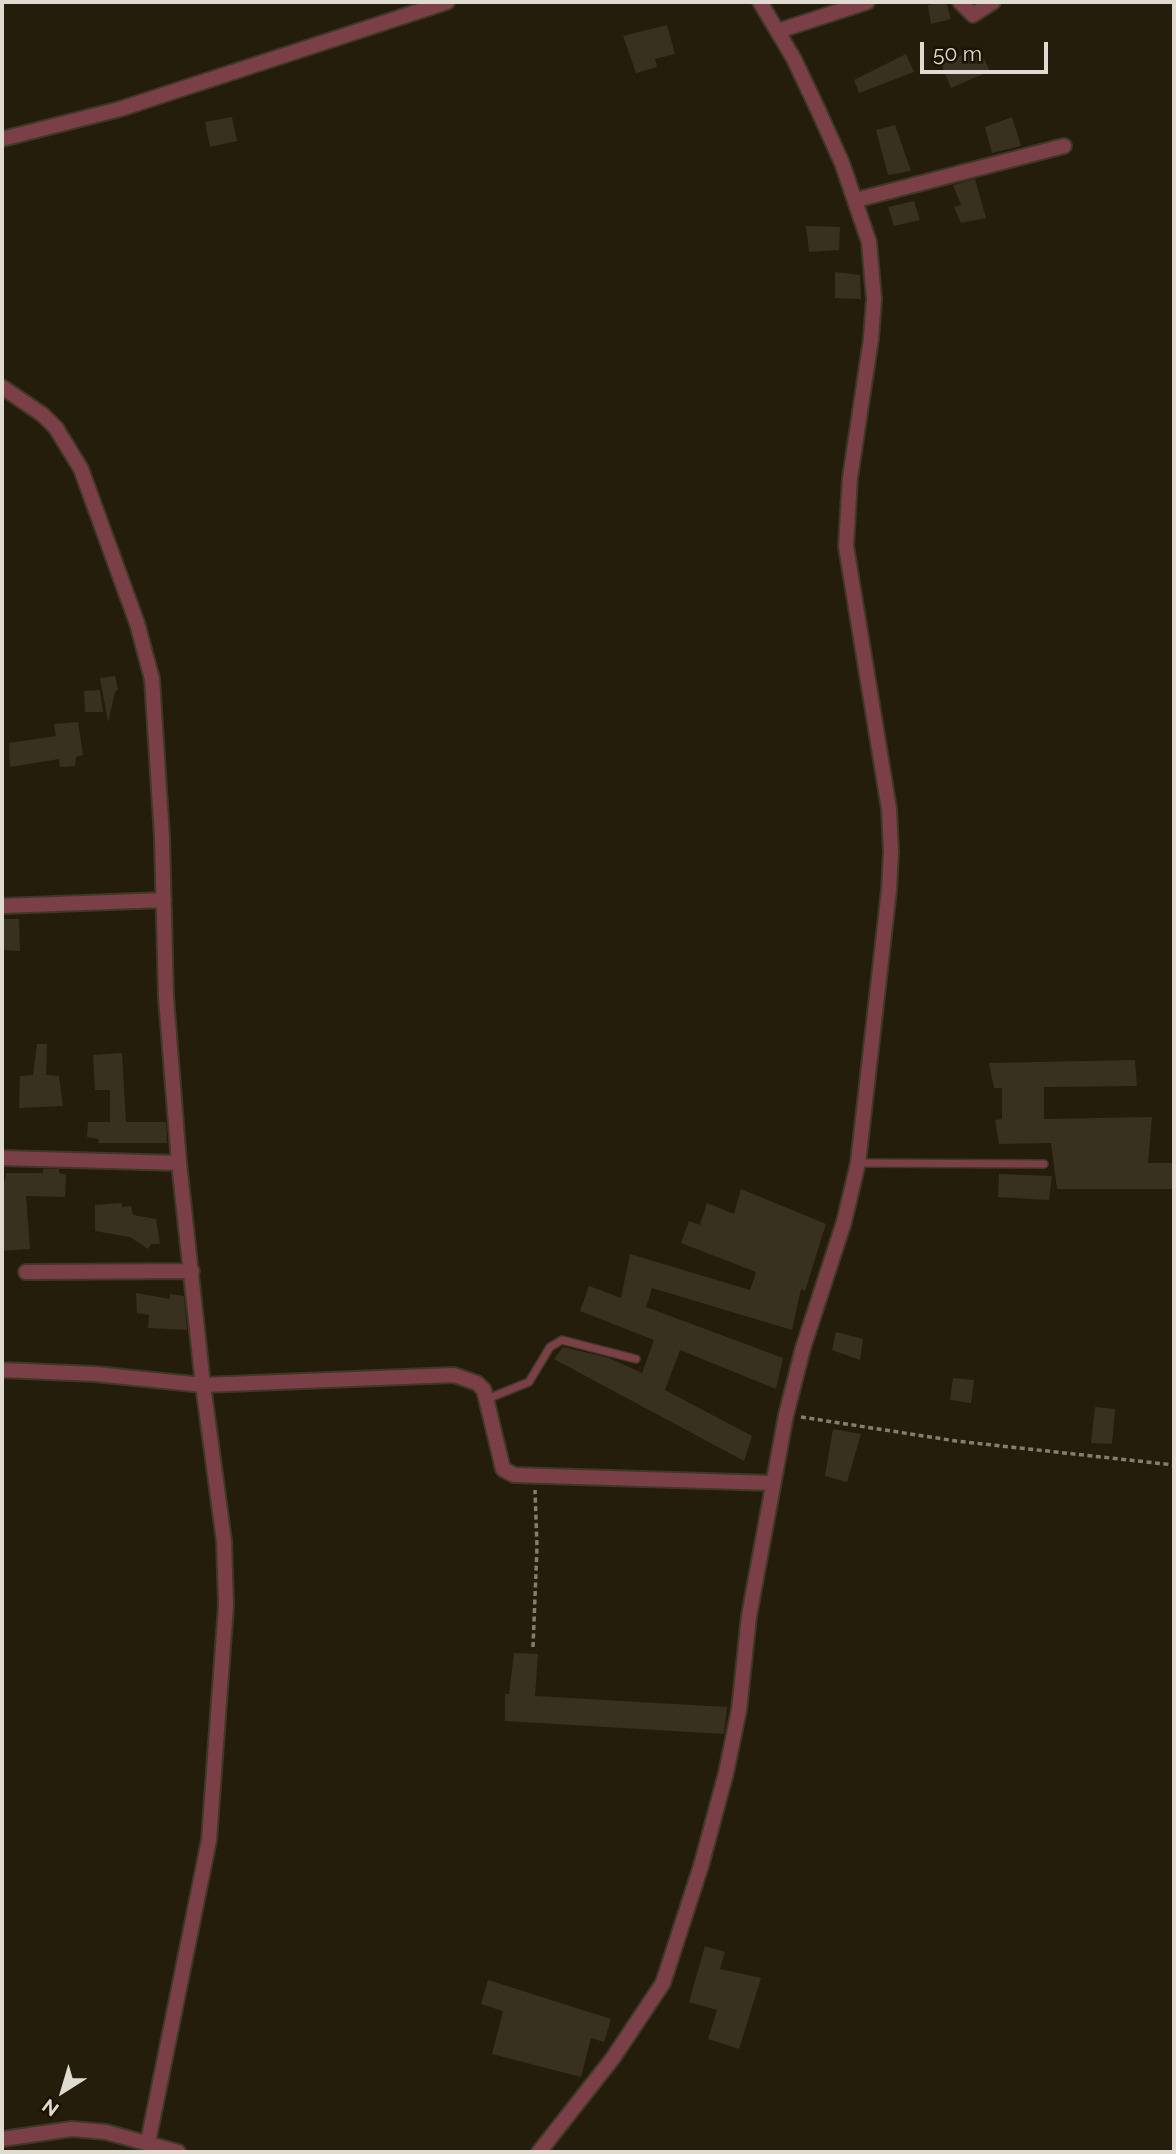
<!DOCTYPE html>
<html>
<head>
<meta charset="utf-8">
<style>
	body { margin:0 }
	#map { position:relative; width:1176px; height:2154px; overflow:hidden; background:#251d0c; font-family:Raleway,sans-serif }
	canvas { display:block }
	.frame { position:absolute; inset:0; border:4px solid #e0dbd0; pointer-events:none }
	.north { position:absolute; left:28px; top:2056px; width:70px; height:70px; -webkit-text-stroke:5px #1b1304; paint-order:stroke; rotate:217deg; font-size:19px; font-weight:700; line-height:28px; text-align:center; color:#e0dbd0 }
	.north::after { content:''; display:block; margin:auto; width:24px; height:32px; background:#e0dbd0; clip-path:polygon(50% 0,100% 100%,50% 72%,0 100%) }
	.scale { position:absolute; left:920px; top:42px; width:128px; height:32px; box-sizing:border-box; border:4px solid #e0dbd0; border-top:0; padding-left:9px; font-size:21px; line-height:24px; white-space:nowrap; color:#e0dbd0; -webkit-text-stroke:5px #1b1304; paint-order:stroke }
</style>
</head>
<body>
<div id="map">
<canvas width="1176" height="2154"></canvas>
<div class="frame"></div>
<div class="north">N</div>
<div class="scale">50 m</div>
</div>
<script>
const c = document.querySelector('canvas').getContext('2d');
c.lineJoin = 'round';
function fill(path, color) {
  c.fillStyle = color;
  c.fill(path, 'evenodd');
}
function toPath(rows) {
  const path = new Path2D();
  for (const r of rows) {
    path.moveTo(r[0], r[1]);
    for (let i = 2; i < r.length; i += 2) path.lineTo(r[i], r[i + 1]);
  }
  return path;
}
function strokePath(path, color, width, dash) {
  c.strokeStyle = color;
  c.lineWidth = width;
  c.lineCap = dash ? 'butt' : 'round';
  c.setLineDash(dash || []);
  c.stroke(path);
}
const building = toPath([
	[946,2,951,19,931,24,928,5],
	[667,25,675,54,655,59,657,67,636,73,623,36],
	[979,49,990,71,951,88,941,63],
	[906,54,914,72,859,93,854,80],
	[232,117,237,141,210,147,205,122],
	[1012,117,1021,146,992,153,985,127],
	[895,125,911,171,888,175,876,130],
	[975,179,986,218,961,223,954,207,961,205,953,185],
	[914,201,920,220,894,226,888,207],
	[806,226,840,227,839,250,809,252],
	[835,272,860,275,861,299,835,298],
	[115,676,118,690,115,692,108,722,100,678],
	[100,690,103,712,85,712,84,691],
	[78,722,83,755,76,757,75,766,60,767,59,759,10,767,9,743,56,736,54,724],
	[2,919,19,919,20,951,2,950],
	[37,1044,47,1044,46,1075,59,1076,63,1106,19,1108,20,1076,33,1075],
	[122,1053,126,1122,166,1122,167,1143,98,1143,99,1139,87,1137,88,1122,110,1122,110,1090,95,1090,93,1055],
	[1135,1060,1137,1086,1044,1087,1044,1119,1152,1117,1148,1163,1172,1163,1172,1189,1057,1189,1051,1143,999,1144,995,1120,1002,1119,1002,1088,994,1088,989,1063],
	[43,1169,59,1169,59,1173,66,1175,65,1197,26,1196,30,1249,2,1251,2,1179,5,1181,6,1173,43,1173],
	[999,1174,1052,1176,1049,1200,998,1197],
	[741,1189,826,1224,805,1291,801,1289,792,1330,652,1288,646,1307,783,1358,776,1389,680,1350,665,1390,752,1436,744,1461,554,1359,563,1347,609,1358,642,1373,654,1340,580,1311,589,1286,621,1298,630,1254,750,1290,756,1272,681,1243,689,1221,700,1225,707,1203,734,1214],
	[122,1203,122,1207,131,1206,133,1215,156,1219,160,1244,151,1244,148,1249,130,1237,95,1231,95,1205],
	[136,1293,170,1299,170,1294,184,1296,187,1330,148,1328,149,1315,137,1313],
	[836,1332,863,1339,860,1360,832,1350],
	[953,1378,974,1380,971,1403,950,1400],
	[1095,1407,1115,1409,1112,1444,1091,1443],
	[833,1429,861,1434,847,1482,825,1476],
	[514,1653,538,1654,535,1696,727,1707,724,1734,505,1721,505,1694,509,1694],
	[705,1946,725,1952,720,1969,761,1978,739,2049,708,2039,717,2010,689,2002],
	[488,1980,611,2019,604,2042,591,2038,581,2077,492,2054,503,2011,481,2004]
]);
const path = toPath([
	[801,1417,956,1441,1174,1465],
	[533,1647,537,1547,535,1490]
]);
const service = toPath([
	[859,1163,1044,1164],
	[487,1399,529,1382,550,1347,562,1340,636,1359]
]);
const minor = toPath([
	[960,2,973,15,993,2],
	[778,31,867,2],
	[2,139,120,109,447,2],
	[856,200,1064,146],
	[2,387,43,415,56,428,81,469,137,623,152,679,162,838,166,997,179,1163,203,1385,224,1541,226,1605,209,1840,148,2142],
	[2,906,164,900],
	[2,1158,179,1163],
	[26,1272,192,1271],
	[2,1370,95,1374,203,1385,454,1375,477,1383,484,1390,503,1469,514,1475,772,1483],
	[2,2139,72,2129,106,2132,178,2152],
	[539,2152,613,2058,663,1983,701,1866,726,1773,739,1710,749,1616,786,1415,803,1348,844,1222,858,1163,889,890,891,852,889,809,846,546,850,478,871,339,874,299,869,242,842,163,819,112,794,59,760,2]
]);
fill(building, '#39311f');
strokePath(service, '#3f3827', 10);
strokePath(minor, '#3f3827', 18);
strokePath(path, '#847e70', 3.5, [5, 3.5]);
strokePath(service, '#7b3f48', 7);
strokePath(minor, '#7b3f48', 14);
</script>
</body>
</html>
